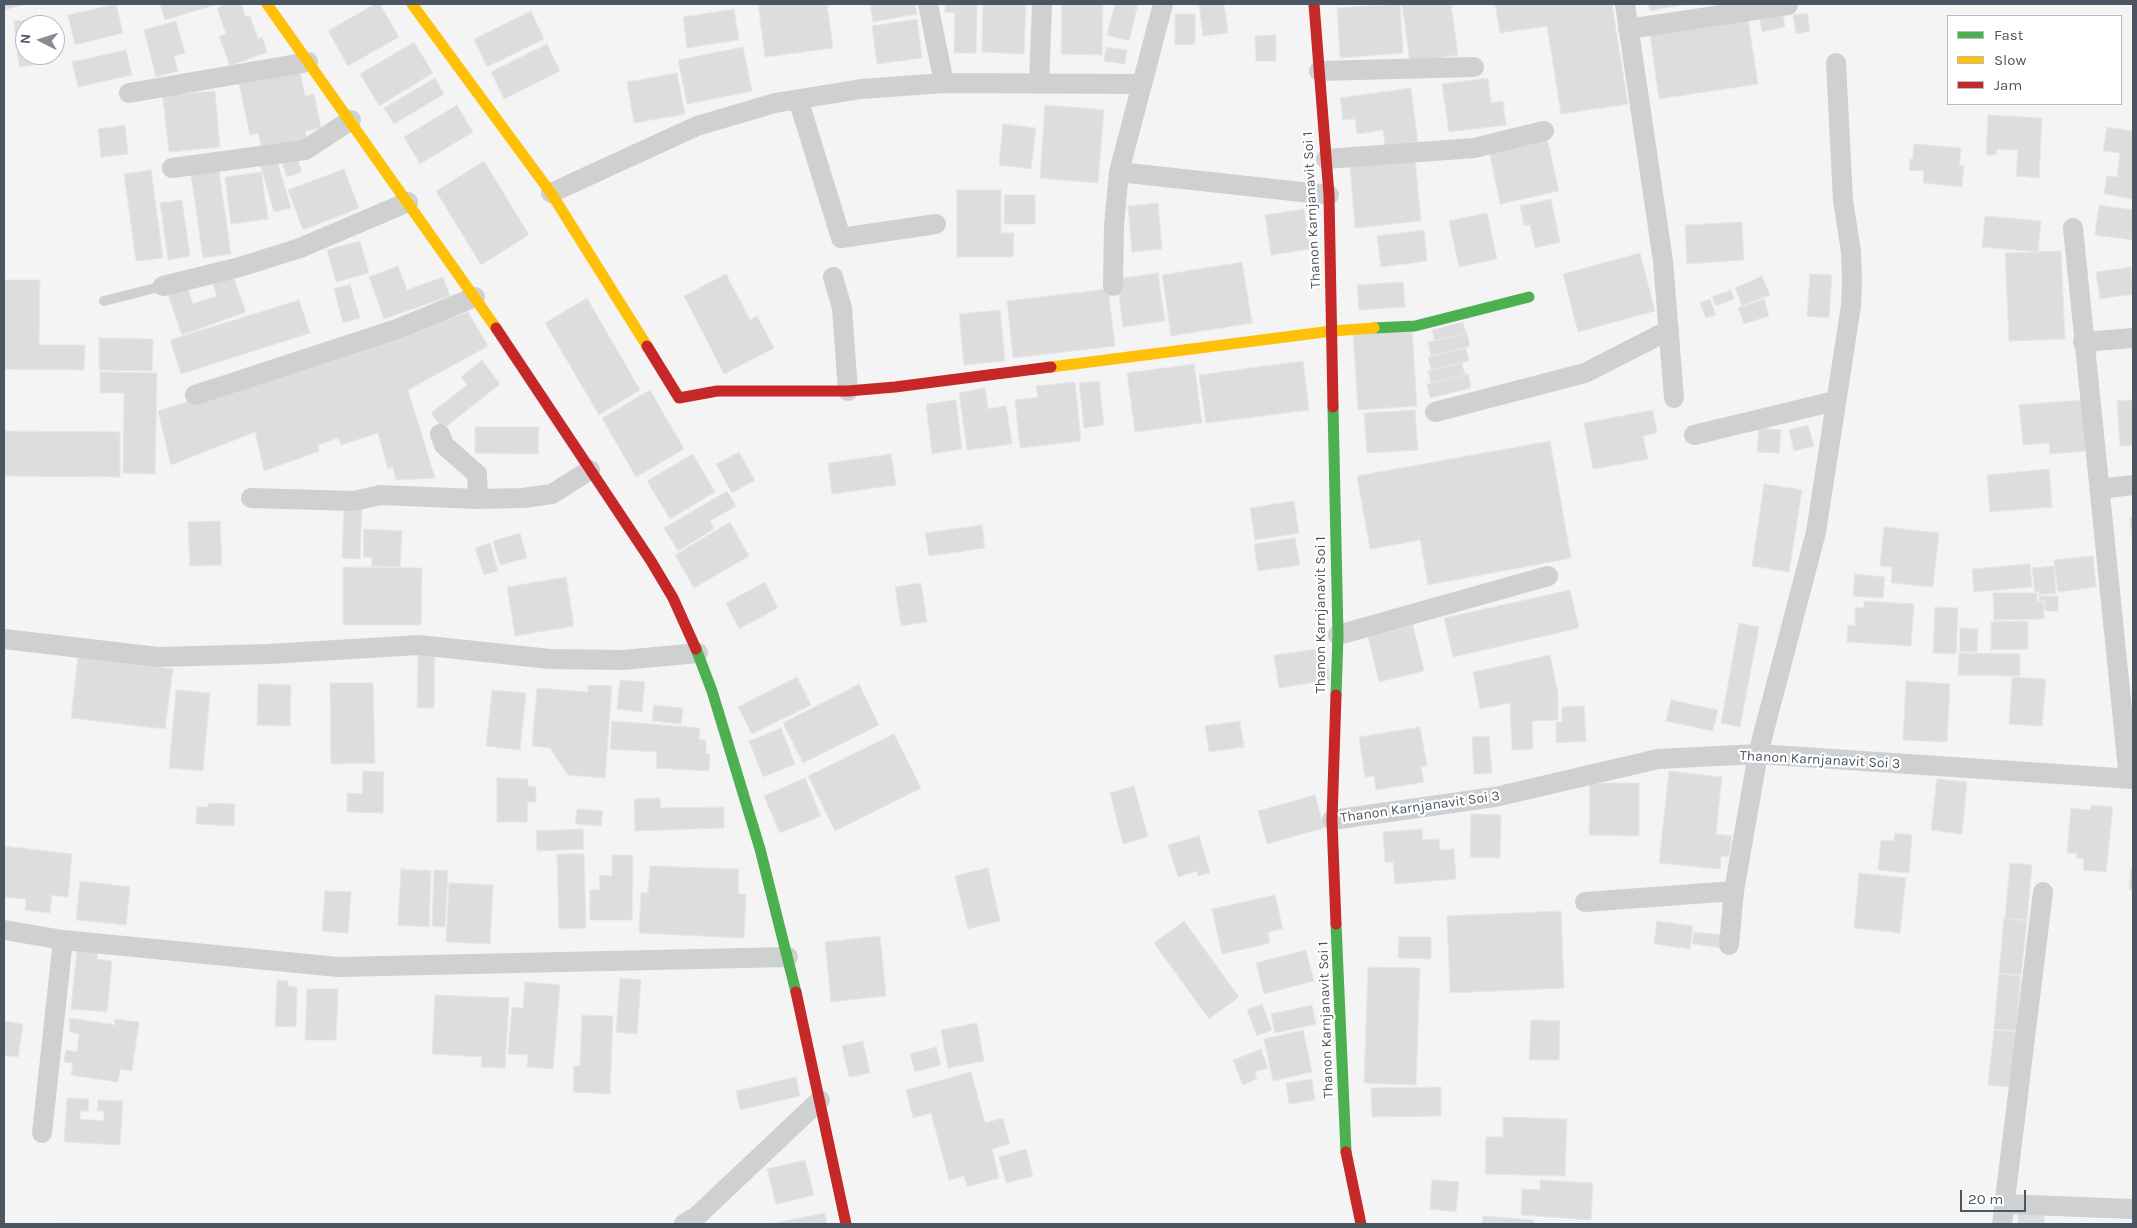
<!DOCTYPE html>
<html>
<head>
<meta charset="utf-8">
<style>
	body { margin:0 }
	#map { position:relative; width:2137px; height:1228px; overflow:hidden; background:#f4f4f4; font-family:Karla,sans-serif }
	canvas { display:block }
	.frame { position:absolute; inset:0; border:5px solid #4a5661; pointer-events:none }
	.legend { position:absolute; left:1947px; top:15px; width:175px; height:90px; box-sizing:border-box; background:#fff; border:1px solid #b7bbc0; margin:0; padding:6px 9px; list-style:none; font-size:15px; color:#4a5661 }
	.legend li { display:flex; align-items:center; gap:10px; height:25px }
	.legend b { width:25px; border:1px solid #b7bbc0 }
	.north { position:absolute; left:15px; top:15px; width:50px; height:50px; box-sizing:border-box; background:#fff; border:1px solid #b7bbc0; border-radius:50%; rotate:275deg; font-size:14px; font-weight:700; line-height:20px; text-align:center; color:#4a5661 }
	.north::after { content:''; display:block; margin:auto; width:18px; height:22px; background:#868d94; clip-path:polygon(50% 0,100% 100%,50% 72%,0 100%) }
	.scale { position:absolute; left:1960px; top:1190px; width:66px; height:22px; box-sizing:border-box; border:2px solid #4a5661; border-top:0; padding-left:6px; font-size:15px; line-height:18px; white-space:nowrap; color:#4a5661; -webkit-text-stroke:4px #fff; paint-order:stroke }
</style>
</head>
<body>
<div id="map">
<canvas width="2137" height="1228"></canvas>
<div class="frame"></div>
<ul class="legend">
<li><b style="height:6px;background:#4caf50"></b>Fast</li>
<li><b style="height:6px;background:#ffc107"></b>Slow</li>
<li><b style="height:6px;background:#c62828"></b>Jam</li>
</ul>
<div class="north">N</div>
<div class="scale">20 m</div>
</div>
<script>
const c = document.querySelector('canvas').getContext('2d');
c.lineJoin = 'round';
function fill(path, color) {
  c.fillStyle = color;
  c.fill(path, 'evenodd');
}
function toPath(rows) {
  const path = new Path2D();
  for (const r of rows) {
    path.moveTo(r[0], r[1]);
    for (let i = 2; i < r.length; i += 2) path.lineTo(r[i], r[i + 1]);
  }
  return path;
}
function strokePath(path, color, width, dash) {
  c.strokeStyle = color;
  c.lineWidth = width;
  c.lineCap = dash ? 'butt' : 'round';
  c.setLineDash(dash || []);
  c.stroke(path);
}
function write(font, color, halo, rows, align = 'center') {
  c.font = font + ' Karla,sans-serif';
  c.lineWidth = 4.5;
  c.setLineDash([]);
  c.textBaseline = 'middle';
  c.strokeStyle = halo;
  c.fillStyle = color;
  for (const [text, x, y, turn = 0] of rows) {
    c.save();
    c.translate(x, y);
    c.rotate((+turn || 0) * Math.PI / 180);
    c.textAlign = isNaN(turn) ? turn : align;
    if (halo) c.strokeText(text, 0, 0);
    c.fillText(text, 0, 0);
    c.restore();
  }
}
const building = toPath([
	[4,4,26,4,4,10,4,4],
	[116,4,123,33,75,45,68,15,116,4],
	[160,4,218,4,165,20,160,4],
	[227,4,241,4,246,17,250,16,258,39,262,37,267,52,230,66,219,36,226,34,217,8,227,4],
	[375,4,380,4,399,37,348,66,328,31,375,4],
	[758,4,827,4,833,48,765,57,758,4],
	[870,4,915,4,917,14,873,22,870,4],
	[945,4,977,4,976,53,954,53,955,13,945,12,945,4],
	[983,4,1026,4,1024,54,982,52,983,4],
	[1062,4,1103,4,1102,55,1061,54,1062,4],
	[1115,4,1138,4,1129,41,1107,35,1115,4],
	[1199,4,1224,4,1228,33,1203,36,1199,4],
	[1400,4,1403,53,1340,58,1337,8,1400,4],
	[1402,4,1451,4,1458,55,1410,62,1402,4],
	[1495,4,1612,4,1628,104,1561,114,1547,26,1500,33,1495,4],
	[1648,4,1686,4,1650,11,1648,4],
	[734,9,739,40,687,48,683,17,734,9],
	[1782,10,1785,27,1762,32,1759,15,1782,10],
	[531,11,544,39,487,67,474,39,531,11],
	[1807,13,1810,31,1796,34,1793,15,1807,13],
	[1175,14,1195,14,1195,44,1175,45,1175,14],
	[44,18,45,25,25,25,25,55,49,55,50,63,19,67,14,21,44,18],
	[917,19,922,58,877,64,872,26,917,19],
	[1748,20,1758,84,1659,99,1650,35,1748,20],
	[176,21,185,53,174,56,178,71,156,77,144,30,176,21],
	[1276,35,1276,61,1256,61,1255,36,1276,35],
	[414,42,433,73,379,106,360,74,414,42],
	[547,44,560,71,504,99,491,72,547,44],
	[743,47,752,91,687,104,678,60,743,47],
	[1106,47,1127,50,1125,64,1104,61,1106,47],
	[126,50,132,75,78,87,72,62,126,50],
	[299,67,305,96,314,94,321,128,305,131,307,140,262,150,258,133,250,135,239,84,299,67],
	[677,73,685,114,634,123,627,82,677,73],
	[435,78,444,94,394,124,384,108,435,78],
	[1488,78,1491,103,1503,101,1506,125,1449,132,1442,84,1488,78],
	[1411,88,1418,142,1385,146,1383,130,1357,134,1355,119,1343,120,1340,98,1411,88],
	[180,89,181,94,215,91,220,147,169,152,162,91,180,89],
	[457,105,473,132,420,164,404,137,457,105],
	[1045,105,1104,110,1098,183,1040,178,1045,105],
	[1988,115,2042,118,2039,178,2016,176,2018,150,1997,149,1996,155,1986,155,1988,115],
	[1003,124,1036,128,1031,169,999,165,1003,124],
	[125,125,128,154,101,157,98,129,125,125],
	[2107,127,2133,131,2133,199,2104,194,2107,176,2117,177,2120,153,2103,151,2107,127],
	[1547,138,1559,191,1500,204,1489,151,1547,138],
	[1914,144,1961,148,1959,165,1964,166,1962,187,1923,183,1924,171,1909,170,1910,159,1913,159,1914,144],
	[296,154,302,172,287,177,281,160,296,154],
	[276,157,291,208,274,212,259,161,276,157],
	[1415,158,1421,221,1355,228,1350,165,1415,158],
	[484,161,529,235,481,265,436,191,484,161],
	[344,169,359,208,303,230,288,190,344,169],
	[151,170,163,258,136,261,124,174,151,170],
	[219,171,231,254,203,258,191,174,219,171],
	[261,172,268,219,231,224,225,177,261,172],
	[957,190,1001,190,1001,233,1014,233,1013,257,957,257,957,190],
	[1005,195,1035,195,1035,224,1004,224,1005,195],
	[1551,199,1560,242,1535,248,1530,225,1524,226,1520,206,1551,199],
	[182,200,190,256,168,260,160,203,182,200],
	[1158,203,1162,249,1132,252,1128,206,1158,203],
	[2099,205,2133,210,2133,240,2095,235,2099,205],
	[1304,209,1310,249,1271,255,1265,215,1304,209],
	[1487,213,1497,259,1459,267,1449,221,1487,213],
	[1985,216,2041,221,2038,252,1982,247,1985,216],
	[1742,222,1744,260,1687,264,1685,225,1742,222],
	[1424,230,1427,261,1381,267,1377,236,1424,230],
	[360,241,369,273,336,282,327,250,360,241],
	[2061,251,2065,339,2009,341,2005,253,2061,251],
	[1640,253,1655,311,1578,332,1563,274,1640,253],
	[1242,262,1252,323,1171,336,1162,275,1242,262],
	[398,266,407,290,443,277,450,296,384,319,369,277,398,266],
	[2131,267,2133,294,2100,299,2096,272,2131,267],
	[1158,273,1165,321,1123,327,1117,279,1158,273],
	[232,274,246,312,182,335,168,295,188,289,193,304,217,296,212,281,232,274],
	[726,274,750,320,757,316,774,348,724,374,684,296,726,274],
	[1810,274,1832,275,1829,318,1807,316,1810,274],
	[1762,276,1770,295,1742,306,1735,288,1762,276],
	[4,280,40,280,39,345,85,345,84,370,4,369,4,280],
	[1403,282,1405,307,1359,310,1357,285,1403,282],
	[350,284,360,318,343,323,334,289,350,284],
	[1108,289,1115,346,1013,358,1007,301,1108,289],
	[1731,290,1734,299,1716,306,1712,297,1731,290],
	[587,298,640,390,599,415,545,323,587,298],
	[1710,299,1716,315,1706,318,1700,303,1710,299],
	[1764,299,1769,316,1744,324,1738,308,1764,299],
	[299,300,310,333,181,374,170,340,299,300],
	[1000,310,1005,361,964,365,959,314,1000,310],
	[468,312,488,346,408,390,435,478,396,480,393,467,388,469,378,433,341,445,338,438,318,445,319,451,264,471,255,432,171,465,158,411,468,312],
	[1463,322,1466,333,1435,341,1432,330,1463,322],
	[1412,330,1417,406,1358,410,1353,334,1412,330],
	[1467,333,1470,346,1431,356,1428,342,1467,333],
	[99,338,153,339,152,371,99,370,99,338],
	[1466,348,1469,361,1431,370,1428,357,1466,348],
	[482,360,500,384,443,429,431,413,467,385,461,377,482,360],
	[1303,361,1309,410,1206,423,1199,375,1303,361],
	[1462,363,1465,375,1431,383,1428,371,1462,363],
	[1194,364,1202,423,1135,432,1127,373,1194,364],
	[100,372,157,373,155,474,123,473,124,393,100,393,100,372],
	[1468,374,1471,388,1430,398,1427,384,1468,374],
	[1099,381,1104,425,1084,428,1079,383,1099,381],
	[1075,382,1081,441,1020,448,1015,400,1038,397,1036,386,1075,382],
	[985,388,988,409,1006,406,1012,444,967,450,959,393,985,388],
	[650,390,684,449,636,477,602,418,650,390],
	[956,400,962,449,932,454,926,404,956,400],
	[2082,400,2086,451,2050,454,2049,443,2023,445,2019,405,2082,400],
	[2133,400,2133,445,2120,446,2117,401,2133,400],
	[1415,410,1418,450,1367,453,1364,413,1415,410],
	[1653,410,1657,433,1643,436,1648,459,1593,469,1584,423,1653,410],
	[1808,425,1814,446,1794,451,1789,430,1808,425],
	[475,427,539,427,538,454,475,453,475,427],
	[1759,428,1781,430,1779,453,1757,452,1759,428],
	[4,431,120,432,120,477,4,476,4,431],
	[1550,441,1571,558,1428,585,1420,540,1370,549,1357,476,1550,441],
	[739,452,755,480,732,493,716,464,739,452],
	[693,454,715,492,670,519,647,481,693,454],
	[891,454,896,485,832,494,828,463,891,454],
	[2049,469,2052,507,1990,512,1987,475,2049,469],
	[1764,484,1802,490,1789,572,1752,566,1764,484],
	[727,491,736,506,710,521,714,529,678,551,664,528,727,491],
	[1294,501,1299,533,1255,540,1250,508,1294,501],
	[344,506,362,506,360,559,342,558,344,506],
	[2133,517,2133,546,2130,518,2133,517],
	[220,521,222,565,190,566,188,522,220,521],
	[730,522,749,556,694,588,675,555,730,522],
	[982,525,985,548,929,556,925,533,982,525],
	[1884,527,1939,533,1933,587,1891,583,1892,567,1880,566,1884,527],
	[364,529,402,531,400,567,371,566,372,557,363,557,364,529],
	[520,533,527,558,500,565,493,541,520,533],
	[1295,538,1300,565,1258,571,1254,544,1295,538],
	[490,543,498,571,484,575,475,548,490,543],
	[2093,556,2096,587,2058,592,2054,560,2093,556],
	[2030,564,2032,587,1974,592,1972,569,2030,564],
	[2054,566,2056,593,2039,595,2039,591,2035,592,2032,568,2054,566],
	[343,567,422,568,421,625,343,625,343,567],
	[1855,574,1885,577,1883,598,1853,596,1855,574],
	[566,577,574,626,515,636,507,587,566,577],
	[765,582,778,608,739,629,726,603,765,582],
	[921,583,927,622,901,626,895,587,921,583],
	[1570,590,1579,628,1453,657,1444,618,1570,590],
	[1993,593,2037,593,2037,601,2044,601,2044,619,1994,620,1993,593],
	[2039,596,2058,596,2058,611,2045,611,2045,600,2039,600,2039,596],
	[1864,601,1914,604,1911,646,1847,642,1848,625,1855,626,1855,607,1864,608,1864,601],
	[1935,607,1958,608,1956,654,1933,653,1935,607],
	[2028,621,2028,649,1991,650,1991,622,2028,621],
	[1739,623,1759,627,1740,727,1721,723,1739,623],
	[1413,625,1424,671,1379,682,1368,636,1413,625],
	[1960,628,1978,629,1977,652,1960,652,1960,628],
	[1325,648,1330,680,1279,688,1274,655,1325,648],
	[418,651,435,651,434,708,417,708,418,651],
	[1959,653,2020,654,2020,676,1958,675,1959,653],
	[1550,655,1558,693,1558,720,1532,721,1533,749,1512,750,1510,703,1480,709,1473,672,1550,655],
	[78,657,173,669,165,729,71,718,78,657],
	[797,677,811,705,752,734,738,707,797,677],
	[2012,677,2046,679,2042,726,2009,724,2012,677],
	[620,680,645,682,642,712,617,709,620,680],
	[1906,681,1950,684,1947,742,1903,740,1906,681],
	[330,683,373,683,375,763,331,764,330,683],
	[258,684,291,685,290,726,257,725,258,684],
	[859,684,879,725,803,763,783,723,859,684],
	[588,685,612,686,605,778,568,775,550,748,532,746,537,688,588,692,588,685],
	[176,690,210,693,203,771,169,768,176,690],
	[492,690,526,693,520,750,486,746,492,690],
	[1671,700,1718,710,1713,731,1666,721,1671,700],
	[654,705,683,708,681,724,652,721,654,705],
	[1584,706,1586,741,1556,743,1556,722,1562,722,1562,707,1584,706],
	[612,721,700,728,699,739,706,740,706,754,710,754,709,771,656,768,657,752,610,749,612,721],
	[1240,721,1244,747,1209,752,1205,726,1240,721],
	[1420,727,1427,766,1421,767,1424,782,1376,790,1374,776,1365,777,1359,737,1420,727],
	[781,728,795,764,763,777,749,741,781,728],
	[894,734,921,788,835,831,808,776,894,734],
	[1489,736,1492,773,1474,774,1472,737,1489,736],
	[363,771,384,772,383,813,347,812,347,793,362,794,363,771],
	[1669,771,1722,777,1716,834,1732,836,1729,857,1721,856,1720,869,1659,863,1669,771],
	[497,778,528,779,528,786,536,787,536,802,528,802,527,822,497,822,497,778],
	[805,778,821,816,780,833,764,796,805,778],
	[1937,779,1967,782,1962,834,1931,830,1937,779],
	[1590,783,1639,783,1639,836,1589,835,1590,783],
	[1134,786,1148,837,1123,844,1110,793,1134,786],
	[1315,795,1324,828,1267,844,1258,811,1315,795],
	[660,798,661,808,724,807,724,828,635,831,634,799,660,798],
	[208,803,235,804,234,826,196,824,197,807,208,807,208,803],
	[2091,805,2113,807,2106,872,2083,870,2084,859,2076,858,2077,853,2067,853,2071,808,2090,810,2091,805],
	[577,809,603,811,601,826,575,824,577,809],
	[1471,814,1501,815,1500,858,1470,857,1471,814],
	[583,829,584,849,537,851,536,831,583,829],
	[1422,829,1423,840,1439,839,1440,850,1454,849,1456,879,1395,884,1393,862,1385,862,1383,832,1422,829],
	[1895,833,1912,835,1909,873,1878,870,1881,840,1894,841,1895,833],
	[1199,836,1210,873,1198,876,1197,871,1178,877,1168,845,1199,836],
	[4,846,72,854,68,897,52,895,50,913,25,910,26,899,4,897,4,846],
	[557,854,584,854,586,928,559,929,557,854],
	[612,855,633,855,632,920,590,920,590,890,600,890,599,875,612,876,612,855],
	[2010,863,2032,865,2027,920,2005,918,2010,863],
	[650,866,739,869,738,894,746,894,744,938,639,933,641,893,648,893,650,866],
	[988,868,1000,921,968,929,955,876,988,868],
	[2131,868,2133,869,2133,890,2129,889,2131,868],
	[401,869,431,871,429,927,398,925,401,869],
	[434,870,448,871,445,927,432,926,434,870],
	[1859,873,1906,878,1900,933,1854,928,1859,873],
	[80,881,130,887,126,925,76,920,80,881],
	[449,883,493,885,490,944,446,942,449,883],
	[325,891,351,892,348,933,322,931,325,891],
	[1275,895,1283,929,1268,932,1270,943,1222,954,1212,909,1275,895],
	[1561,911,1564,988,1450,993,1447,916,1561,911],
	[2004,918,2027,921,2021,975,1999,973,2004,918],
	[1184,921,1239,997,1209,1019,1154,943,1184,921],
	[1657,921,1693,926,1690,949,1654,944,1657,921],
	[1694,932,1724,935,1723,948,1692,944,1694,932],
	[880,936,886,996,831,1002,825,942,880,936],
	[1399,937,1431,937,1431,959,1398,958,1399,937],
	[77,949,98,951,97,959,112,961,107,1012,71,1009,77,949],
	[1306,950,1314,981,1264,994,1256,963,1306,950],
	[1368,967,1420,968,1416,1085,1364,1083,1368,967],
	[1999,974,2021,976,2016,1031,1994,1029,1999,974],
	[620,978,641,980,637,1034,616,1032,620,978],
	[277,980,288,981,288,986,297,987,296,1027,275,1026,277,980],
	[525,982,560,985,553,1069,527,1067,528,1055,508,1054,512,1007,523,1008,525,982],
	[307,989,338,989,336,1040,305,1040,307,989],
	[435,995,509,998,505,1068,481,1067,482,1057,432,1054,435,995],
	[1262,1004,1272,1030,1257,1036,1247,1010,1262,1004],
	[1312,1005,1316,1024,1275,1033,1271,1014,1312,1005],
	[582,1015,613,1016,610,1094,573,1092,574,1066,580,1066,582,1015],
	[70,1018,115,1025,115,1019,139,1022,132,1071,120,1069,118,1082,71,1075,73,1063,64,1062,66,1050,77,1052,79,1034,69,1032,70,1018],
	[1531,1020,1560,1021,1559,1060,1529,1060,1531,1020],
	[4,1021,23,1024,18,1057,4,1055,4,1021],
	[977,1023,984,1061,948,1068,941,1030,977,1023],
	[1303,1030,1312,1072,1273,1081,1264,1039,1303,1030],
	[1994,1030,2016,1032,2011,1087,1988,1085,1994,1030],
	[863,1041,870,1073,849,1077,842,1046,863,1041],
	[936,1047,941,1065,915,1072,910,1054,936,1047],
	[1261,1049,1268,1068,1255,1072,1257,1079,1243,1085,1233,1060,1261,1049],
	[971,1072,985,1123,1003,1118,1010,1144,992,1149,999,1178,967,1187,964,1176,949,1180,931,1113,913,1118,906,1090,971,1072],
	[796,1077,800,1096,740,1110,736,1091,796,1077],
	[1312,1079,1315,1100,1289,1104,1286,1083,1312,1079],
	[1441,1087,1441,1116,1372,1117,1371,1088,1441,1087],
	[67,1098,89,1099,88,1111,80,1111,80,1119,104,1121,104,1111,97,1111,98,1100,123,1101,120,1145,64,1142,67,1098],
	[1503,1117,1567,1119,1565,1176,1485,1174,1486,1137,1503,1137,1503,1117],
	[1026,1149,1033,1176,1006,1183,999,1157,1026,1149],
	[805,1160,814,1195,776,1204,767,1169,805,1160],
	[1432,1180,1459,1182,1456,1212,1430,1209,1432,1180],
	[1540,1180,1593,1183,1591,1220,1521,1215,1522,1189,1540,1190,1540,1180],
	[2045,1211,2044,1224,2018,1224,2018,1214,2045,1211],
	[825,1213,827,1224,769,1224,825,1213],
	[1483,1216,1534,1220,1533,1224,1482,1224,1483,1216],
	[62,1223,99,1224,62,1224,62,1223],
	[2047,1223,2133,1224,2047,1224,2047,1223]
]);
const lane = toPath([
	[104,301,163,286]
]);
const street = toPath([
	[928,4,944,83],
	[1163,4,1119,172,1329,195],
	[1625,4,1663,261,1674,398],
	[1628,29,1788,5],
	[1319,71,1474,67],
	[1039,84,1042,4],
	[129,93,308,62],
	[798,99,841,238,936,224],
	[1326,159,1474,148,1544,131],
	[172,168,305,150,351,120],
	[551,193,697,126,775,103,861,89,944,83,1141,84],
	[2073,228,2129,779],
	[833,277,842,308,848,391],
	[163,286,240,267,300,248,408,202],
	[1113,286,1114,225,1119,172],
	[2083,342,2133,338],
	[195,395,397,329,475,297],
	[1435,412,1585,373,1669,330],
	[440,434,444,445,477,474,478,499],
	[1694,435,1835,401],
	[2100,489,2133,485],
	[251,498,354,501,380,495,478,499,523,498,552,494,590,470],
	[1338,635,1548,576],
	[4,639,158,657,269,654,419,645,550,659,623,660,698,653],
	[1332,820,1495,797,1658,759,1758,754,2133,779],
	[1585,902,1734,891],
	[4,930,63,940,338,967,788,957],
	[1729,945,1734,891,1758,754,1816,532,1851,306,1852,280,1851,252,1843,200,1836,63],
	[42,1133,63,940],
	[2004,1204,2133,1209],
	[684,1224,696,1217,820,1100],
	[2002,1224,2043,892]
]);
const fast = toPath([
	[1374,328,1415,326,1529,297],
	[1333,407,1338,635,1336,695],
	[696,649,712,691,760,849,796,992],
	[1336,924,1346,1152]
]);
const slow = toPath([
	[267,4,496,328],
	[412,4,551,193,647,346],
	[1051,367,1332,331,1374,328]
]);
const jam = toPath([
	[1314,4,1329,195,1333,407],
	[496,328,651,561,673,598,696,649],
	[647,346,679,398,717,391,848,391,895,387,1051,367],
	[1336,695,1332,820,1336,924],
	[796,992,846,1224],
	[1346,1152,1361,1224]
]);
const streetNames = [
	["Thanon Karnjanavit Soi 1",1312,210,-93],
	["Thanon Karnjanavit Soi 1",1321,615,-90],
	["Thanon Karnjanavit Soi 3",1820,760,3],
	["Thanon Karnjanavit Soi 3",1420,807,-8],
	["Thanon Karnjanavit Soi 1",1326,1020,-92]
];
fill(building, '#ddddde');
strokePath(building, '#e5e6e7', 1);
strokePath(lane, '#ced0d2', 10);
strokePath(street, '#ced0d2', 20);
strokePath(fast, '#4caf50', 11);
strokePath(slow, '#ffc107', 11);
strokePath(jam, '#c62828', 11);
write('14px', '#4a5661', '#fff', streetNames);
</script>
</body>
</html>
